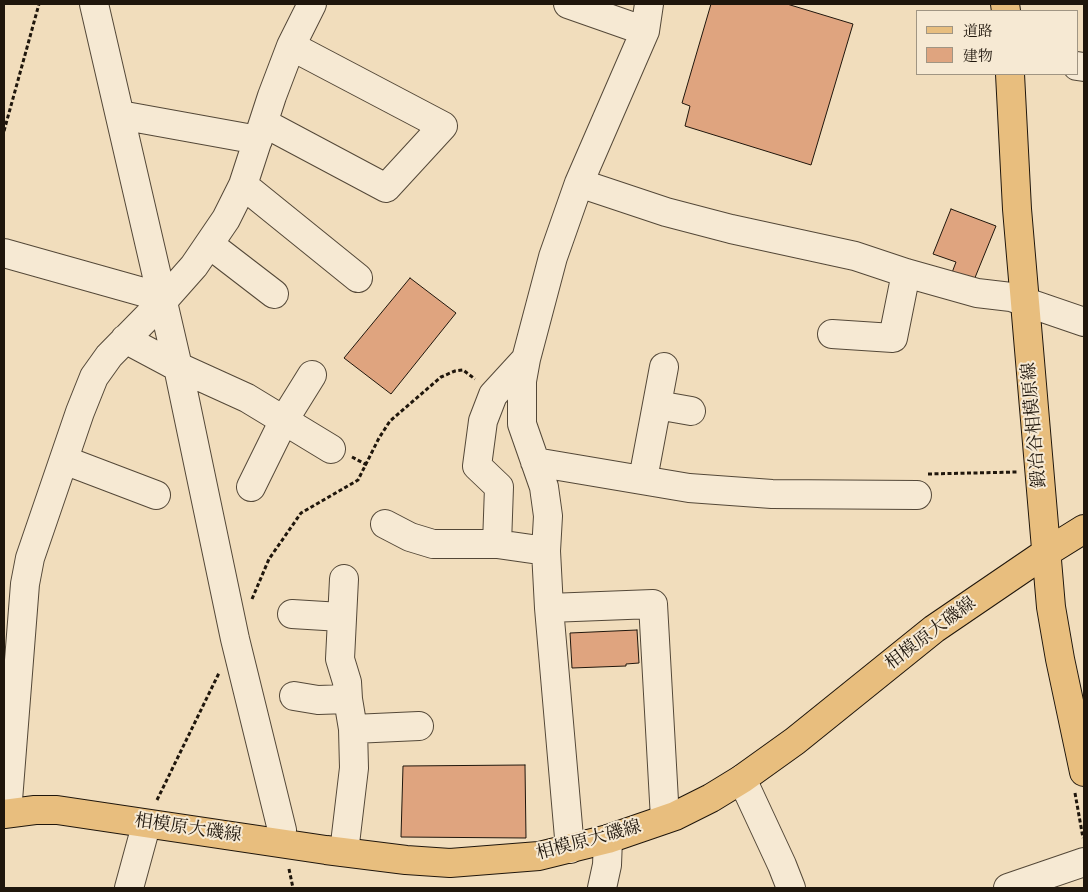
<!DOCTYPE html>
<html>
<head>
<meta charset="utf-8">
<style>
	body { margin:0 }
	#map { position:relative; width:1088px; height:892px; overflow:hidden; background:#f1ddbc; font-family:Cardo,"Noto Serif JP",serif }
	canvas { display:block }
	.frame { position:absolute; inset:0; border:5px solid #1f160c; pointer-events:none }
	.legend { position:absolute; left:916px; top:10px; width:162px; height:65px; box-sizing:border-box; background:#f6e9d3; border:1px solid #a09583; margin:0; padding:6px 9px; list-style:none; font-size:15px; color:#1f160c }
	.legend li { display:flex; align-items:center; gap:10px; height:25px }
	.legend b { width:25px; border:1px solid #a09583 }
</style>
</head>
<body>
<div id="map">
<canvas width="1088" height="892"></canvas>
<div class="frame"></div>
<ul class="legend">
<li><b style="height:6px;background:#e8be7e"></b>道路</li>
<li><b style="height:14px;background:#dfa47f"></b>建物</li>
</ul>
</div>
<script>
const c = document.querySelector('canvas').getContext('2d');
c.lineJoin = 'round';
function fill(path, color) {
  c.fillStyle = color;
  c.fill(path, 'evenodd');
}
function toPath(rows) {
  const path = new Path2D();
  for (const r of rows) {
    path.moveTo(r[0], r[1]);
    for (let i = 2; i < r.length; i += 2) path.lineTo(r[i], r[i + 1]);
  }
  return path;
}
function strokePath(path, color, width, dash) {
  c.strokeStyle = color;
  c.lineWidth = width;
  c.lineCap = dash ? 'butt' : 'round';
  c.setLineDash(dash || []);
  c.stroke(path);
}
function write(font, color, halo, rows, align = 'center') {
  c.font = font + ' Cardo,"Noto Serif JP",serif';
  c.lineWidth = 4;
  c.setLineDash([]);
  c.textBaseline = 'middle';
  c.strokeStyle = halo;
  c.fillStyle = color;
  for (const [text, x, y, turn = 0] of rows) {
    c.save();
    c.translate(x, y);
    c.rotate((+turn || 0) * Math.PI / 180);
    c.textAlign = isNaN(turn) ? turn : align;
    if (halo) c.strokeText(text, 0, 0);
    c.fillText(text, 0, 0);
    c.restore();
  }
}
const building = toPath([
	[711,4,787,4,853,24,811,165,685,126,690,106,682,103,711,4],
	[951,209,996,226,972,285,950,278,956,262,933,254,951,209],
	[410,278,456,313,391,394,344,358,410,278],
	[637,630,639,663,626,664,626,666,572,668,570,633,637,630],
	[525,765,526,838,401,837,403,766,525,765]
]);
const path = toPath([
	[4,131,39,4],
	[352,457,367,465],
	[928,474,1017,472],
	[252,599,269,559,301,513,358,480,379,438,390,421,441,377,455,371,463,370,475,379],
	[1075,793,1083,838],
	[157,800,219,673],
	[289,869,293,888]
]);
const minor = toPath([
	[94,4,178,367,235,639,282,830],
	[568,4,645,31],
	[1077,66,1084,67],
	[120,115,258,140],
	[264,123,386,188,443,126,291,46],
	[579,183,666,212,731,229,855,256,906,273,977,293,1011,297,1084,322],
	[243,185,358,278],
	[209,244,274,294],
	[4,253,150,294,163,301],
	[832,334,893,338,906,273],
	[125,339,170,363,247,398,331,449],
	[657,405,691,411],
	[64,460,156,495],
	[535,462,689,488,772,494,917,495],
	[643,479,664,367],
	[251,487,284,420,312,375],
	[385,524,410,537,433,544,497,544,546,551],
	[497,544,499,487,477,466,483,421,493,395,526,359],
	[549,608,653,604,665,819],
	[292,614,341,617],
	[294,696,318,700,348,699],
	[353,729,419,726],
	[742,779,782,865,791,888],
	[7,813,25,584,30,558,80,412,94,377,109,356,163,301,194,266,226,219,243,185,272,96,291,46,312,4],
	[570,849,549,608,546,551,548,516,544,487,522,424,522,381,526,359,553,257,579,183,645,31,649,4],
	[344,852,354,768,353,729,348,699,347,682,340,659,344,579],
	[129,888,144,833],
	[602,888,607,865,608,839],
	[1008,888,1084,862]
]);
const major = toPath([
	[1005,4,1006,11],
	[1010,74,1017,209,1051,607,1060,659,1084,772],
	[4,814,35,810,57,810,326,850,406,860,450,863,539,856,608,839,675,816,711,798,742,779,795,741,934,629,1047,552,1084,529]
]);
const streetNames = [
	["鍛冶谷相模原線",1035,425,-95],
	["相模原大磯線",931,634,-37],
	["相模原大磯線",188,829,8],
	["相模原大磯線",589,841,-15]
];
fill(building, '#dfa47f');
strokePath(building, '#1f160c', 1);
strokePath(minor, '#544838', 30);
strokePath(major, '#1f160c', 30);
strokePath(path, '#1f160c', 3, [4, 2.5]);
strokePath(minor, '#f6e9d3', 28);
strokePath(major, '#e8be7e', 28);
write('18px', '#1f160c', '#f6e9d3', streetNames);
</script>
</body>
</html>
